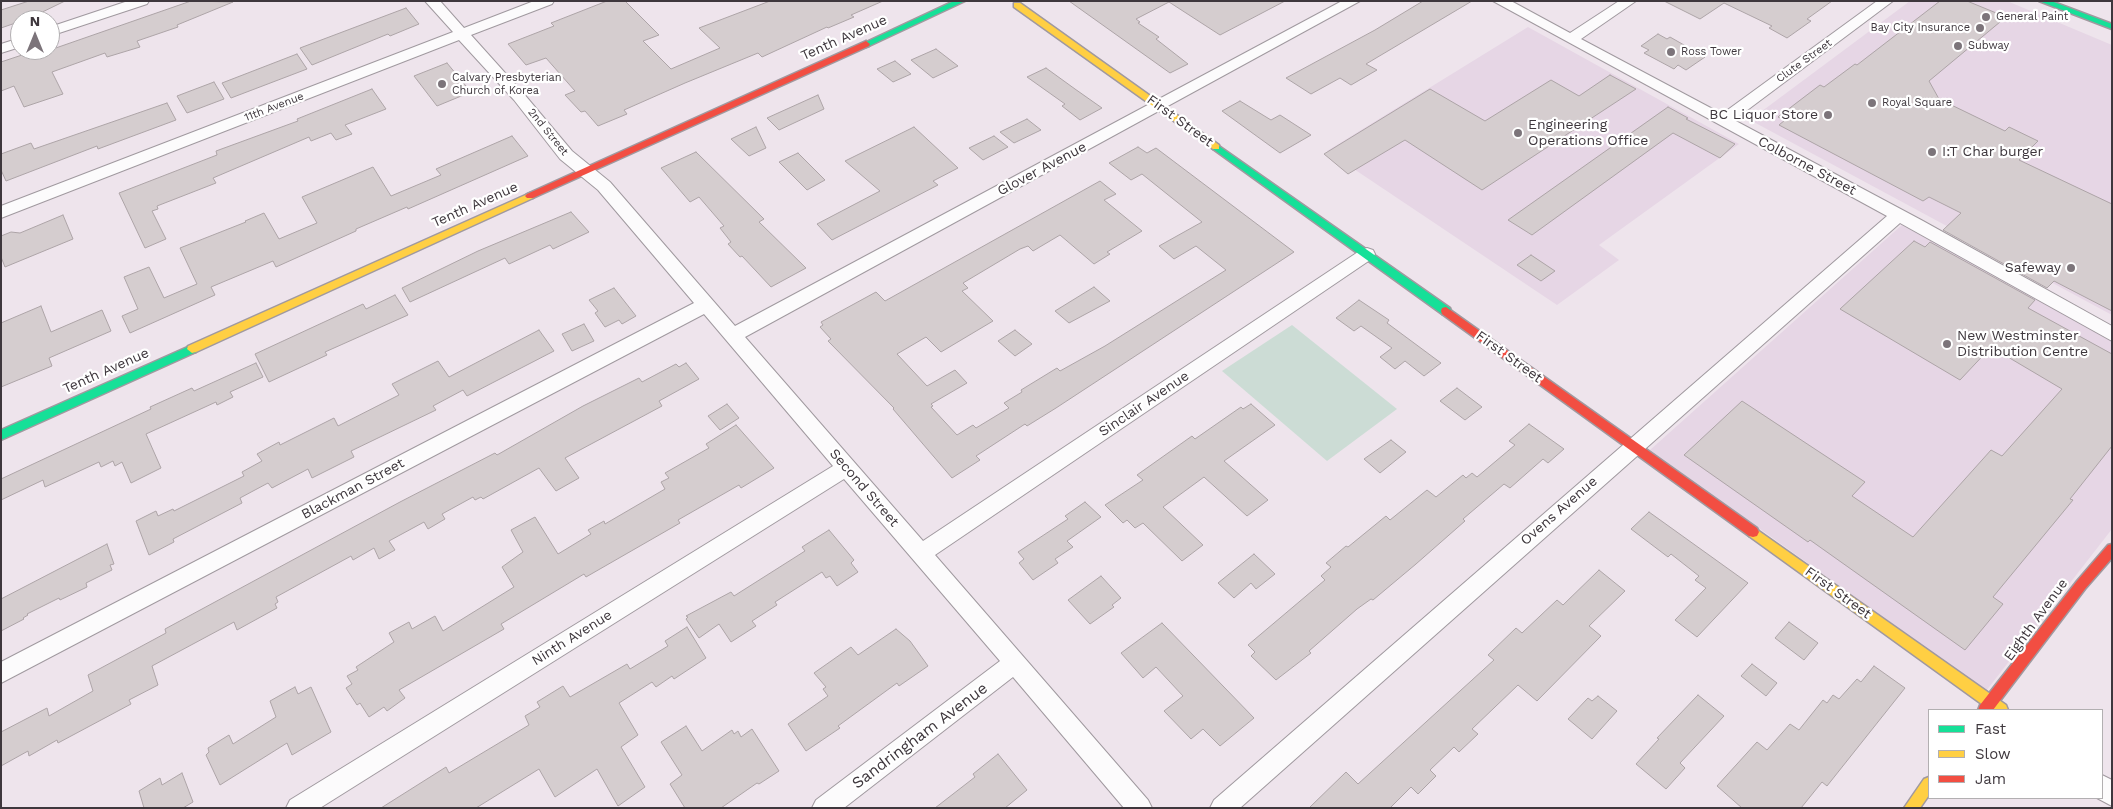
<!DOCTYPE html>
<html>
<head>
<meta charset="utf-8">
<style>
	body { margin:0 }
	#map { position:relative; width:2113px; height:809px; overflow:hidden; background:#eee4ec; font-family:"Work Sans",sans-serif }
	canvas { display:block }
	.frame { position:absolute; inset:0; border:2px solid #3e373d; pointer-events:none }
	.legend { position:absolute; left:1928px; top:709px; width:175px; height:90px; box-sizing:border-box; background:#fff; border:1px solid #b2afb1; margin:0; padding:6px 9px; list-style:none; font-size:15px; color:#3e373d }
	.legend li { display:flex; align-items:center; gap:10px; height:25px }
	.legend b { width:25px; border:1px solid #b2afb1 }
	.north { position:absolute; left:10px; top:10px; width:50px; height:50px; box-sizing:border-box; background:#fff; border:1px solid #b2afb1; border-radius:50%; rotate:0deg; font-size:14px; font-weight:700; line-height:20px; text-align:center; color:#3e373d }
	.north::after { content:''; display:block; margin:auto; width:18px; height:22px; background:#7c747a; clip-path:polygon(50% 0,100% 100%,50% 72%,0 100%) }
</style>
</head>
<body>
<div id="map">
<canvas width="2113" height="809"></canvas>
<div class="frame"></div>
<ul class="legend">
<li><b style="height:6px;background:#16e098"></b>Fast</li>
<li><b style="height:6px;background:#ffcf43"></b>Slow</li>
<li><b style="height:6px;background:#f24e42"></b>Jam</li>
</ul>
<div class="north">N</div>
</div>
<script>
const c = document.querySelector('canvas').getContext('2d');
c.lineJoin = 'round';
function fill(path, color) {
  c.fillStyle = color;
  c.fill(path, 'evenodd');
}
function toPath(rows) {
  const path = new Path2D();
  for (const r of rows) {
    path.moveTo(r[0], r[1]);
    for (let i = 2; i < r.length; i += 2) path.lineTo(r[i], r[i + 1]);
  }
  return path;
}
function strokePath(path, color, width, dash) {
  c.strokeStyle = color;
  c.lineWidth = width;
  c.lineCap = dash ? 'butt' : 'round';
  c.setLineDash(dash || []);
  c.stroke(path);
}
function write(font, color, halo, rows, align = 'center') {
  c.font = font + ' "Work Sans",sans-serif';
  c.lineWidth = 4.5;
  c.setLineDash([]);
  c.textBaseline = 'middle';
  c.strokeStyle = halo;
  c.fillStyle = color;
  for (const [text, x, y, turn = 0] of rows) {
    c.save();
    c.translate(x, y);
    c.rotate((+turn || 0) * Math.PI / 180);
    c.textAlign = isNaN(turn) ? turn : align;
    if (halo) c.strokeText(text, 0, 0);
    c.fillText(text, 0, 0);
    c.restore();
  }
}
const built = toPath([
	[1910,1,2007,1,2112,45,2112,315,1750,120],
	[1528,27,1739,144,1599,245,1619,260,1557,305,1327,151],
	[1903,224,2112,338,2112,529,1986,691,1650,450]
]);
const green = toPath([
	[1292,325,1397,409,1327,461,1222,371]
]);
const building = toPath([
	[29,1,65,1,30,18,1,28,1,10,29,1],
	[191,1,233,2,177,25,178,27,137,41,140,47,107,57,105,53,52,72,63,94,24,107,14,86,1,91,1,62,37,50,50,50,191,1],
	[607,1,625,1,659,35,643,41,671,69,720,48,699,28,770,1,883,1,851,15,854,17,828,28,827,27,762,57,758,53,685,83,624,110,627,114,598,126,585,111,581,112,565,95,575,91,546,58,526,65,508,44,554,26,551,23,607,1],
	[1069,1,1285,1,1220,35,1169,2,1136,19,1140,22,1138,23,1159,37,1156,39,1188,64,1170,73,1069,1],
	[1423,1,1472,1,1366,64,1377,70,1351,85,1340,78,1311,94,1286,78,1375,30,1423,1],
	[1664,1,1832,1,1807,19,1811,21,1787,38,1769,28,1772,26,1724,3,1700,19,1664,1],
	[1940,1,1967,1,2006,17,1929,81,1939,99,2005,131,2009,127,2038,141,2019,160,2112,204,2112,311,2054,281,2047,288,1943,230,1961,213,1929,197,1923,201,1779,125,1785,120,1778,117,1820,85,1824,87,1855,64,1857,65,1940,1],
	[406,8,419,24,390,36,388,34,312,65,300,48,406,8],
	[1658,34,1667,39,1670,37,1705,57,1686,70,1678,65,1674,69,1644,53,1649,50,1641,46,1658,34],
	[936,49,958,66,933,78,911,60,936,49],
	[297,54,307,69,231,98,222,83,297,54],
	[895,61,911,74,893,82,877,69,895,61],
	[447,63,471,92,437,106,414,76,447,63],
	[1046,68,1075,89,1102,108,1080,120,1062,106,1065,104,1027,77,1046,68],
	[1610,75,1636,89,1482,190,1405,140,1348,174,1324,154,1430,89,1485,121,1551,80,1579,96,1610,75],
	[214,82,224,99,187,113,177,96,214,82],
	[372,89,386,109,345,125,352,134,336,140,331,133,311,141,309,137,213,178,216,183,157,206,158,209,152,211,166,239,145,248,119,193,217,155,216,151,298,121,297,119,372,89],
	[818,95,824,109,779,130,767,118,818,95],
	[1240,101,1271,120,1280,115,1311,135,1280,153,1222,111,1240,101],
	[167,103,176,120,98,149,97,146,6,181,1,170,1,154,31,143,34,149,167,103],
	[1668,107,1688,118,1686,119,1735,144,1720,158,1673,133,1532,235,1508,220,1668,107],
	[1027,119,1041,130,1014,143,1000,132,1027,119],
	[756,127,766,148,749,156,731,139,756,127],
	[914,127,958,168,933,181,938,185,832,240,817,224,880,191,845,161,914,127],
	[512,136,528,156,408,209,407,207,356,229,356,231,276,267,273,261,211,287,215,295,130,333,122,316,138,309,124,277,149,267,164,298,197,284,180,248,246,222,245,221,264,213,279,239,317,223,302,197,373,167,391,196,441,175,436,169,512,136],
	[994,136,1008,147,983,160,969,148,994,136],
	[1138,147,1147,153,1156,148,1294,252,1056,408,1027,426,1025,424,976,456,980,460,952,478,893,409,894,408,828,341,831,339,820,327,823,325,821,322,876,292,885,301,1100,181,1116,194,1104,200,1142,231,1107,252,1110,254,1094,264,1060,235,1033,251,1028,246,1020,249,963,283,968,288,962,291,993,321,941,352,926,337,897,354,927,386,955,370,967,383,931,404,933,406,931,407,957,435,973,425,976,428,1009,408,1004,403,1022,392,1021,390,1057,368,1060,371,1105,346,1226,270,1196,246,1174,259,1159,246,1202,222,1142,174,1131,180,1109,163,1138,147],
	[696,152,764,219,759,222,806,268,771,287,742,256,740,257,728,244,731,242,720,228,724,226,699,197,690,202,661,168,696,152],
	[798,153,825,180,807,190,779,162,798,153],
	[571,212,589,232,553,249,550,245,509,264,505,258,410,302,402,288,478,251,571,212],
	[63,215,73,239,5,267,1,257,1,236,11,232,20,233,63,215],
	[1914,241,1925,247,1930,242,2035,300,2028,308,2112,354,2112,446,2070,499,2073,500,1993,597,2003,604,1965,650,1810,540,1808,542,1684,455,1742,401,1865,482,1852,496,1913,537,1991,450,2002,456,2062,389,1991,347,1960,380,1840,309,1914,241],
	[1531,255,1555,271,1541,281,1517,265,1531,255],
	[1094,287,1110,301,1069,323,1055,311,1094,287],
	[614,288,636,316,622,324,619,320,605,327,595,313,598,311,589,300,614,288],
	[395,295,408,315,325,352,327,355,269,382,255,354,363,304,366,309,395,295],
	[1359,300,1389,320,1387,323,1441,363,1424,376,1405,361,1395,369,1380,357,1392,348,1361,326,1354,331,1336,318,1359,300],
	[41,306,51,332,102,310,111,331,49,358,52,366,1,387,1,323,41,306],
	[584,324,594,341,572,351,562,334,584,324],
	[539,330,554,351,467,396,463,390,433,406,436,410,351,451,354,457,312,478,308,469,272,488,268,483,240,498,242,503,173,539,174,542,149,555,136,521,156,511,158,516,173,509,174,511,244,476,242,472,262,461,257,454,279,442,280,445,334,418,338,426,399,395,392,384,438,361,449,377,539,330],
	[1015,330,1032,344,1015,356,998,341,1015,330],
	[256,363,263,377,230,392,233,397,217,405,216,402,146,434,161,468,131,483,122,462,115,466,113,461,101,467,99,462,45,487,43,480,1,500,1,479,151,409,150,407,192,388,194,391,256,363],
	[686,363,699,379,659,401,662,406,565,458,579,478,556,491,539,468,483,499,481,497,475,500,473,497,442,514,445,519,428,529,424,522,389,541,395,550,379,559,374,548,353,560,351,556,276,597,278,602,275,604,277,608,237,630,234,622,152,666,158,685,129,700,131,704,58,743,57,740,29,756,28,751,1,766,1,732,47,708,49,716,93,691,88,675,166,633,165,629,400,502,495,453,497,455,583,406,639,378,642,382,676,364,679,367,686,363],
	[1457,388,1482,407,1465,420,1440,401,1457,388],
	[727,404,739,418,720,430,708,416,727,404],
	[1251,404,1275,425,1224,461,1268,500,1247,516,1204,477,1163,507,1203,545,1182,561,1143,523,1135,528,1127,520,1123,523,1105,505,1143,480,1137,475,1192,436,1195,439,1241,407,1243,409,1251,404],
	[1529,424,1564,449,1548,463,1543,459,1510,488,1504,484,1463,519,1465,521,1416,564,1373,600,1371,599,1357,609,1309,651,1311,653,1276,680,1251,656,1255,652,1248,645,1325,580,1321,576,1331,567,1326,563,1346,546,1348,547,1386,516,1390,520,1427,490,1436,497,1463,475,1466,478,1472,473,1477,477,1515,445,1509,441,1529,424],
	[736,425,774,468,741,488,739,485,678,520,680,523,586,577,584,574,501,624,504,629,399,690,405,698,387,711,384,707,369,717,360,703,357,705,346,688,352,684,347,676,358,670,356,667,394,642,389,633,409,622,412,629,435,616,443,631,514,587,502,567,523,552,511,530,535,517,558,554,591,534,588,530,604,521,605,524,665,489,661,482,669,478,665,473,709,448,706,444,736,425],
	[1391,440,1406,452,1380,473,1364,459,1391,440],
	[1085,502,1101,517,1067,541,1073,547,1055,559,1058,563,1033,580,1019,563,1024,559,1018,552,1068,519,1065,516,1085,502],
	[1649,512,1748,583,1697,637,1675,620,1706,588,1695,580,1699,576,1671,554,1668,557,1631,529,1649,512],
	[829,530,854,560,851,563,858,572,837,586,830,576,826,578,822,572,775,602,777,605,752,621,756,626,731,642,719,624,699,638,686,619,688,617,686,616,731,592,734,596,805,551,802,547,829,530],
	[107,544,114,564,110,565,112,570,86,583,87,587,60,600,59,598,27,614,28,615,23,618,24,619,1,631,1,599,107,544],
	[1254,554,1275,574,1256,589,1251,583,1234,598,1218,583,1254,554],
	[1599,570,1625,591,1589,626,1601,636,1537,701,1518,685,1472,729,1478,734,1459,752,1454,747,1430,770,1436,776,1418,794,1411,787,1390,808,1309,808,1346,772,1358,784,1494,660,1488,655,1516,628,1522,633,1557,600,1563,605,1599,570],
	[1101,576,1121,598,1112,605,1114,607,1090,624,1068,600,1101,576],
	[1789,622,1818,643,1804,660,1775,638,1789,622],
	[1162,623,1254,718,1220,746,1203,729,1191,739,1164,711,1183,696,1156,667,1143,678,1121,653,1162,623],
	[687,627,706,658,674,679,672,676,656,687,652,682,619,703,638,735,621,747,645,787,618,806,597,769,555,797,539,769,476,808,381,808,446,767,449,773,529,725,525,716,540,707,537,702,563,686,570,697,627,664,630,669,668,646,665,641,687,627],
	[896,629,910,641,928,666,899,686,897,683,838,726,840,728,806,751,788,724,828,696,823,689,826,687,814,673,851,647,858,655,896,629],
	[1752,664,1777,683,1766,696,1741,676,1752,664],
	[1874,666,1905,688,1827,786,1822,782,1801,808,1742,808,1717,786,1757,742,1767,750,1790,724,1799,730,1823,700,1827,703,1833,695,1839,699,1857,679,1861,682,1874,666],
	[295,687,298,694,311,687,331,732,292,755,287,743,220,785,206,755,209,752,208,748,229,735,233,744,276,717,270,701,295,687],
	[1698,695,1724,716,1680,763,1685,768,1666,789,1636,764,1659,739,1657,738,1698,695],
	[1598,696,1617,711,1592,739,1568,719,1588,698,1592,701,1598,696],
	[686,726,702,751,732,730,734,734,738,731,741,737,752,729,779,771,759,784,757,783,721,808,685,808,670,784,682,775,661,742,686,726],
	[998,754,1027,790,1005,808,935,808,975,777,973,774,998,754],
	[182,773,193,802,183,808,144,808,139,791,160,778,162,785,182,773]
]);
const street = toPath([
	[128,1,149,1,147,4,50,36,50,27,128,1],
	[425,1,440,1,464,28,534,1,554,1,552,4,471,35,524,94,572,151,610,182,735,326,1342,1,1360,1,745,337,923,541,1361,250,1367,248,1373,250,1375,254,1373,258,935,555,1148,800,1152,808,1124,808,1013,677,844,808,812,808,816,800,1000,661,844,479,320,808,286,808,290,800,833,466,704,314,1,683,1,662,694,303,598,190,560,159,514,100,459,40,1,218,1,206,453,32,425,1],
	[1493,1,1511,1,1570,33,1619,1,1636,1,1581,39,1722,114,1877,1,1893,1,1734,120,1923,221,2112,326,2112,341,1900,223,1240,808,1210,808,1214,800,1887,216,1493,1],
	[20,38,20,47,1,53,1,44,20,38],
	[2102,775,2112,780,2112,806,2097,798,2102,798,2102,775]
]);
const fast = toPath([
	[954,1,965,1,869,46,866,47,862,44,954,1],
	[2039,1,2051,1,2112,24,2112,29,2039,1],
	[1216,144,1450,308,1451,311,1450,314,1442,314,1213,149,1213,145,1216,144],
	[192,345,197,349,196,352,1,440,1,430,192,345]
]);
const slow = toPath([
	[1014,3,1020,3,1219,145,1219,149,1213,149,1014,7,1014,3],
	[530,193,535,196,533,198,196,352,192,353,187,349,188,346,530,193],
	[1753,527,2006,705,2008,710,1990,710,1749,536,1747,532,1749,528,1753,527],
	[1929,777,1929,795,1920,808,1904,808,1924,779,1929,777]
]);
const jam = toPath([
	[866,41,870,44,869,46,533,198,527,198,525,196,527,194,866,41],
	[1446,307,1757,528,1759,532,1757,536,1753,537,1749,536,1442,314,1441,311,1442,308,1446,307],
	[2112,544,2112,558,2085,589,1993,710,1978,710,1980,705,2077,581,2108,545,2112,544]
]);
const markers = [
	[1986,17,5,"#7c747a"],
	[1980,28,5,"#7c747a"],
	[1958,46,5,"#7c747a"],
	[1671,52,5,"#7c747a"],
	[442,84,5,"#7c747a"],
	[1872,103,5,"#7c747a"],
	[1828,115,5,"#7c747a"],
	[1518,133,5,"#7c747a"],
	[1932,152,5,"#7c747a"],
	[2071,268,5,"#7c747a"],
	[1947,344,5,"#7c747a"]
];
const farPoinames = [
	["General Paint",1996,17],
	["Bay City Insurance",1970,28,"right"],
	["Subway",1968,46],
	["Ross Tower",1681,52],
	["Calvary Presbyterian",452,78],
	["Church of Korea",452,91],
	["Royal Square",1882,103]
];
const farStreetnames = [
	["Clute Street",1804,61,-36],
	["11th Avenue",274,107,-21],
	["2nd Street",548,132,51]
];
const streetNames = [
	["Tenth Avenue",844,38,-24],
	["First Street",1180,121,36],
	["Colborne Street",1807,166,28],
	["Glover Avenue",1042,169,-28],
	["Tenth Avenue",475,205,-24],
	["First Street",1509,357,36],
	["Tenth Avenue",106,371,-24],
	["Sinclair Avenue",1144,404,-34],
	["Second Street",864,488,49],
	["Blackman Street",353,489,-28],
	["Ovens Avenue",1559,511,-41],
	["First Street",1838,593,36],
	["Eighth Avenue",2036,620,-54],
	["Ninth Avenue",572,638,-32]
];
const poiNames = [
	["BC Liquor Store",1818,115,"right"],
	["Engineering",1528,125],
	["Operations Office",1528,141],
	["I:T Char burger",1942,152],
	["Safeway",2061,268,"right"],
	["New Westminster",1957,336],
	["Distribution Centre",1957,352]
];
const nearStreetnames = [
	["Sandringham Avenue",920,736,-37]
];
fill(built, '#e6d6e5');
fill(green, '#ccdcd5');
fill(building, '#d5cdcf');
strokePath(building, '#ada4a7', 1);
strokePath(street, '#a0999f', 2);
strokePath(fast, '#a0999f', 3);
strokePath(slow, '#a0999f', 3);
strokePath(jam, '#a0999f', 3);
fill(street, '#fcfbfc');
fill(fast, '#16e098');
fill(slow, '#ffcf43');
fill(jam, '#f24e42');
for (const [x, y, r, color] of markers) {
  const dot = new Path2D();
  dot.arc(x, y, r, 0, 2 * Math.PI);
  c.fillStyle = color;
  c.fill(dot);
  strokePath(dot, '#fff', 2);
}
write('11px', '#3e373d', '#fff', farPoinames, 'left');
write('11px', '#3e373d', '#fff', farStreetnames);
write('14px', '#3e373d', '#fff', streetNames);
write('14px', '#3e373d', '#fff', poiNames, 'left');
write('16px', '#3e373d', '#fff', nearStreetnames);
</script>
</body>
</html>
